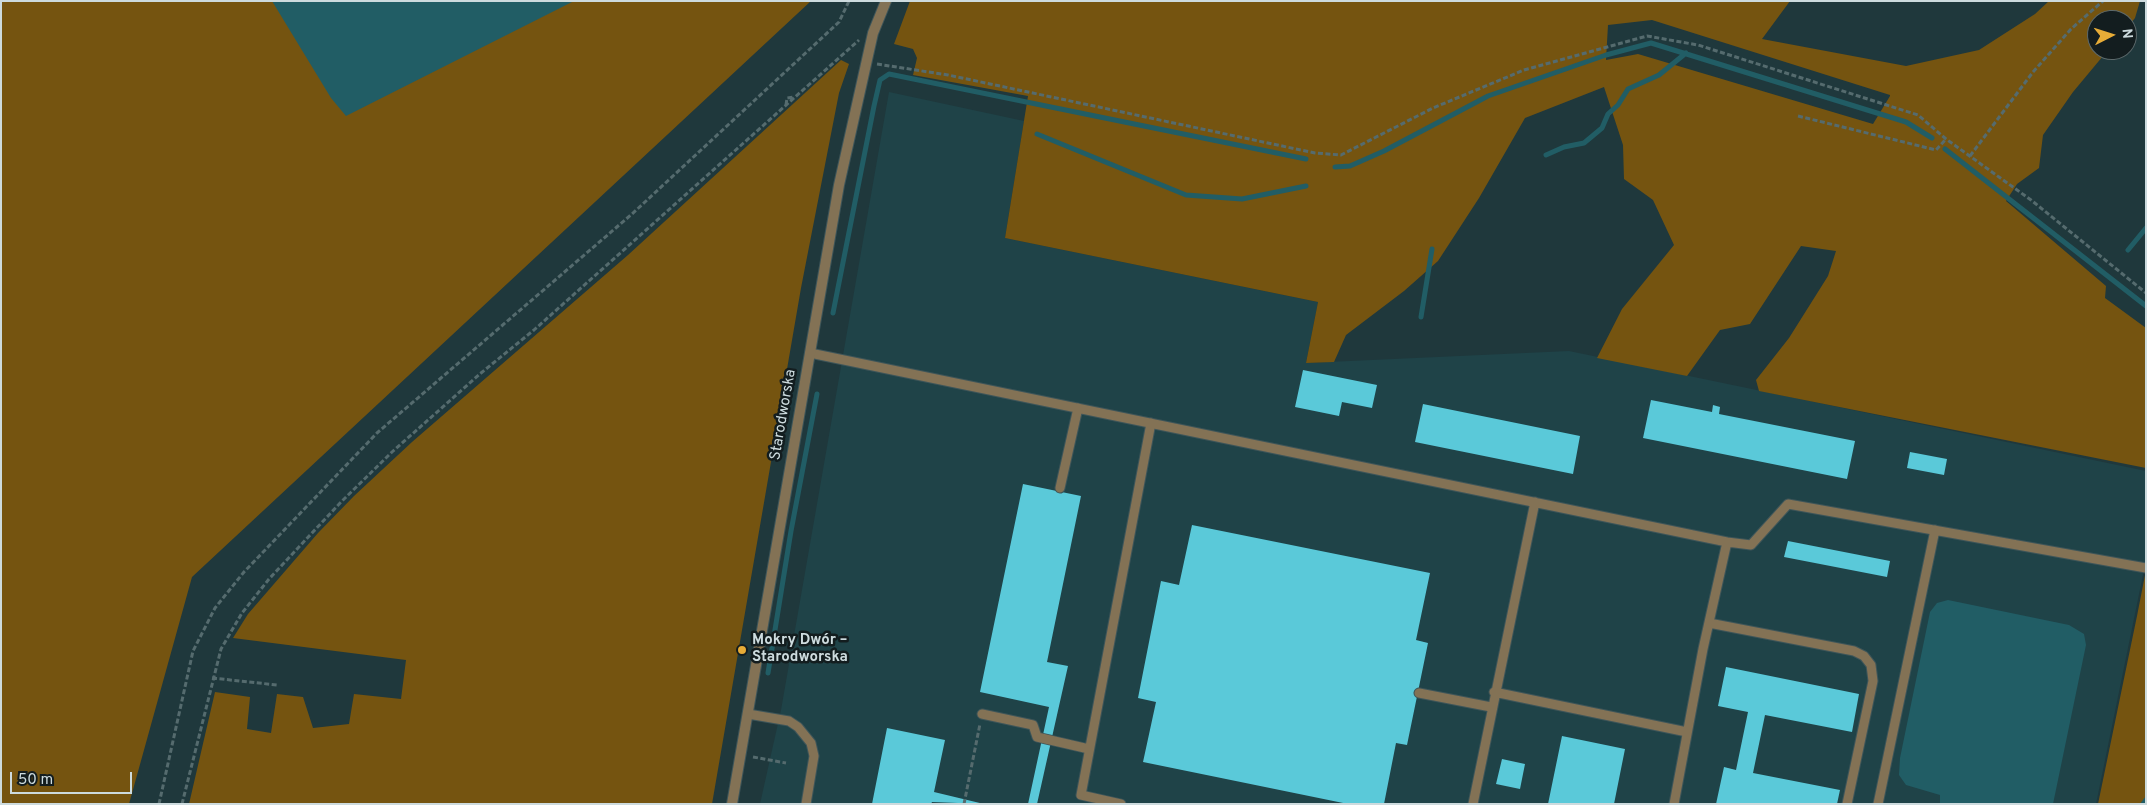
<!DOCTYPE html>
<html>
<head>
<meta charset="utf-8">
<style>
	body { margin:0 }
	#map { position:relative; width:2147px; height:805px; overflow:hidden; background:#1f383c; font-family:Overpass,sans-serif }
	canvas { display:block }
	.frame { position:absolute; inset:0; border:2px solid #cddbde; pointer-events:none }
	.north { position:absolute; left:2087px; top:10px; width:50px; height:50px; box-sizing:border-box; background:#131d1f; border:1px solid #5d696b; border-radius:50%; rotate:85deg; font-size:14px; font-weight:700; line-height:20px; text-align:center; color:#cddbde }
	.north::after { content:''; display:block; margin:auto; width:18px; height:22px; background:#e7ac37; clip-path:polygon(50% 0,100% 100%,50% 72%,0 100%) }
	.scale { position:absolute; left:10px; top:772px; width:122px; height:22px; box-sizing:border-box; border:2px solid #cddbde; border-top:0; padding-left:6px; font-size:15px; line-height:18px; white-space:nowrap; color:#cddbde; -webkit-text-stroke:4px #131d1f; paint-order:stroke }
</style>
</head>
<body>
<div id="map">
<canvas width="2147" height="805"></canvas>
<div class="frame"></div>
<div class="north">N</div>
<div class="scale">50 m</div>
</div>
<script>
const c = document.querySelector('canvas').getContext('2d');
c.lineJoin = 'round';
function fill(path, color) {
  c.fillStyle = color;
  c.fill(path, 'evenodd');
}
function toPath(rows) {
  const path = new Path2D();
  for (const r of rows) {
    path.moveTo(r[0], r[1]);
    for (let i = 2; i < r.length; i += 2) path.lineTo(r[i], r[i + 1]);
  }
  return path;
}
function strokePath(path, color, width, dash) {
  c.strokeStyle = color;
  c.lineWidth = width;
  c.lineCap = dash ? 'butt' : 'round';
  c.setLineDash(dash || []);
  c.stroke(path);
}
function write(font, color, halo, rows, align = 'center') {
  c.font = font + ' Overpass,sans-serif';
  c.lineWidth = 5;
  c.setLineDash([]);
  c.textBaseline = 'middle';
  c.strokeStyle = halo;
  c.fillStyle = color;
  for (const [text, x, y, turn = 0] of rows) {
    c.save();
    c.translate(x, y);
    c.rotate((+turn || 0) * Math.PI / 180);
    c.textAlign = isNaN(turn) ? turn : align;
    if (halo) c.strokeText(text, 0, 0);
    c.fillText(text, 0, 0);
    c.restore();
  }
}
const built = toPath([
	[889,92,1024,121,1005,238,1318,302,1306,363,1569,351,2146,471,2146,560,2096,804,760,804,781,710]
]);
const green = toPath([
	[1,1,811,1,192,577,129,804,1,804],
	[910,1,1790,1,1762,39,1906,66,1979,50,2035,14,2049,1,2140,1,2135,18,2127,28,2127,20,2097,20,2097,50,2108,50,2073,92,2043,135,2039,168,2017,184,2006,201,2106,286,2105,298,2146,328,2146,468,1759,391,1756,380,1789,338,1828,276,1836,251,1801,246,1750,324,1720,330,1687,376,1597,358,1622,309,1674,245,1653,200,1624,179,1623,145,1604,87,1525,118,1479,198,1438,261,1404,291,1346,335,1334,362,1306,363,1318,302,1005,238,1028,96,913,75,917,58,913,49,894,44],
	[1652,20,1890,95,1890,96,1873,124,1638,54,1606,60,1608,25],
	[841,60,849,64,839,93,801,288,712,804,189,804,215,692,250,697,247,729,271,733,277,694,303,697,313,728,349,724,354,694,401,699,406,660,233,638,248,614,318,533,354,496,412,442,628,255],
	[2146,570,2146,804,2098,804,2137,616]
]);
const water = toPath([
	[272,1,574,1,346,116,331,98],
	[1948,600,2069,625,2084,634,2086,645,2053,804,1940,804,1940,795,1906,785,1899,775,1900,758,1930,612,1937,603]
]);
const stream = toPath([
	[1037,134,1186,195,1242,199,1306,186],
	[1945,149,2146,306],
	[1546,155,1564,147,1584,143,1602,128,1608,114,1618,105,1628,89,1659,75,1686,53],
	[1335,167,1350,166,1384,151,1488,96,1606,55,1651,43,1906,122,1932,138],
	[2128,250,2146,228],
	[833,313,874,106,880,80,889,74,1306,159],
	[1421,317,1432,249],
	[768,673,791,531,817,394],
	[2143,804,2146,800]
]);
const building = toPath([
	[1303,370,1377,385,1372,408,1342,402,1339,416,1295,407],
	[1651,400,1712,412,1713,405,1720,407,1719,414,1855,441,1847,479,1643,438],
	[1423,404,1580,436,1573,474,1415,442],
	[1910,452,1947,459,1944,475,1907,468],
	[1023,484,1081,496,1047,662,1068,666,1037,804,1028,804,1049,707,980,692],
	[1192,525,1430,573,1416,640,1428,643,1407,745,1396,743,1384,804,1348,804,1143,762,1156,702,1138,698,1161,581,1179,585],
	[1788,541,1890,561,1887,577,1784,557],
	[1726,667,1859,694,1852,732,1765,715,1753,773,1840,790,1837,804,1716,804,1724,767,1736,770,1748,712,1718,706],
	[887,728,945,740,934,792,984,804,932,802,931,804,872,804],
	[1562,736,1625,749,1614,804,1548,804],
	[1502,759,1525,764,1520,789,1496,784]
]);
const path = toPath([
	[877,64,948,75,1315,153,1341,155,1433,108,1524,70,1647,36,1698,45,1918,115,1946,139,2031,200,2146,293],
	[786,105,787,98,794,97],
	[1798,116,1936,150,1946,139],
	[1970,156,2033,72,2071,29,2103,1],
	[212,678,277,685],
	[753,757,786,763],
	[159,804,193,651,215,608,244,572,377,433,632,214,839,22,849,1],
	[182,804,221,649,242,613,269,579,341,502,392,452,481,373,534,330,859,40],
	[964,804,980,724]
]);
const service = toPath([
	[810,353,1727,542,1703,649,1674,804],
	[1060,488,1078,408],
	[1727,542,1751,545,1788,504,2146,568],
	[1709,623,1854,651,1864,656,1871,665,1873,681,1847,804],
	[1494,692,1687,732],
	[1419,693,1491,707],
	[748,714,789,721,798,727,811,743,814,756,806,804],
	[982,714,1033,725,1037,737,1089,749],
	[1121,804,1081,795,1151,423],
	[1473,804,1535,502],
	[1878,804,1935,530]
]);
const minor = toPath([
	[732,804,839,185,873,33,886,1]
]);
const markers = [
	[742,650,5,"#e7ac37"]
];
const streetNames = [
	["Starodworska",784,415,-80]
];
const poiNames = [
	["Mokry Dwór –",752,641],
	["Starodworska",752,658]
];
fill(built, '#1f4348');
fill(green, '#755410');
fill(water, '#215d65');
strokePath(stream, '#215d65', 5);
fill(building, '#5ac9d9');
strokePath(service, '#3e5559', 11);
strokePath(minor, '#3e5559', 12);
strokePath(path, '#556b6e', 3, [5, 2.5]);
strokePath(service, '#837255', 9);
strokePath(minor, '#837255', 10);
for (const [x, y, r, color] of markers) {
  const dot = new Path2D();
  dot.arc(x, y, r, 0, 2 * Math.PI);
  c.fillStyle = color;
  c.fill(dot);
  strokePath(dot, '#131d1f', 2);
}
write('15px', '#cddbde', '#131d1f', streetNames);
write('bold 15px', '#cddbde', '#131d1f', poiNames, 'left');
</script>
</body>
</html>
